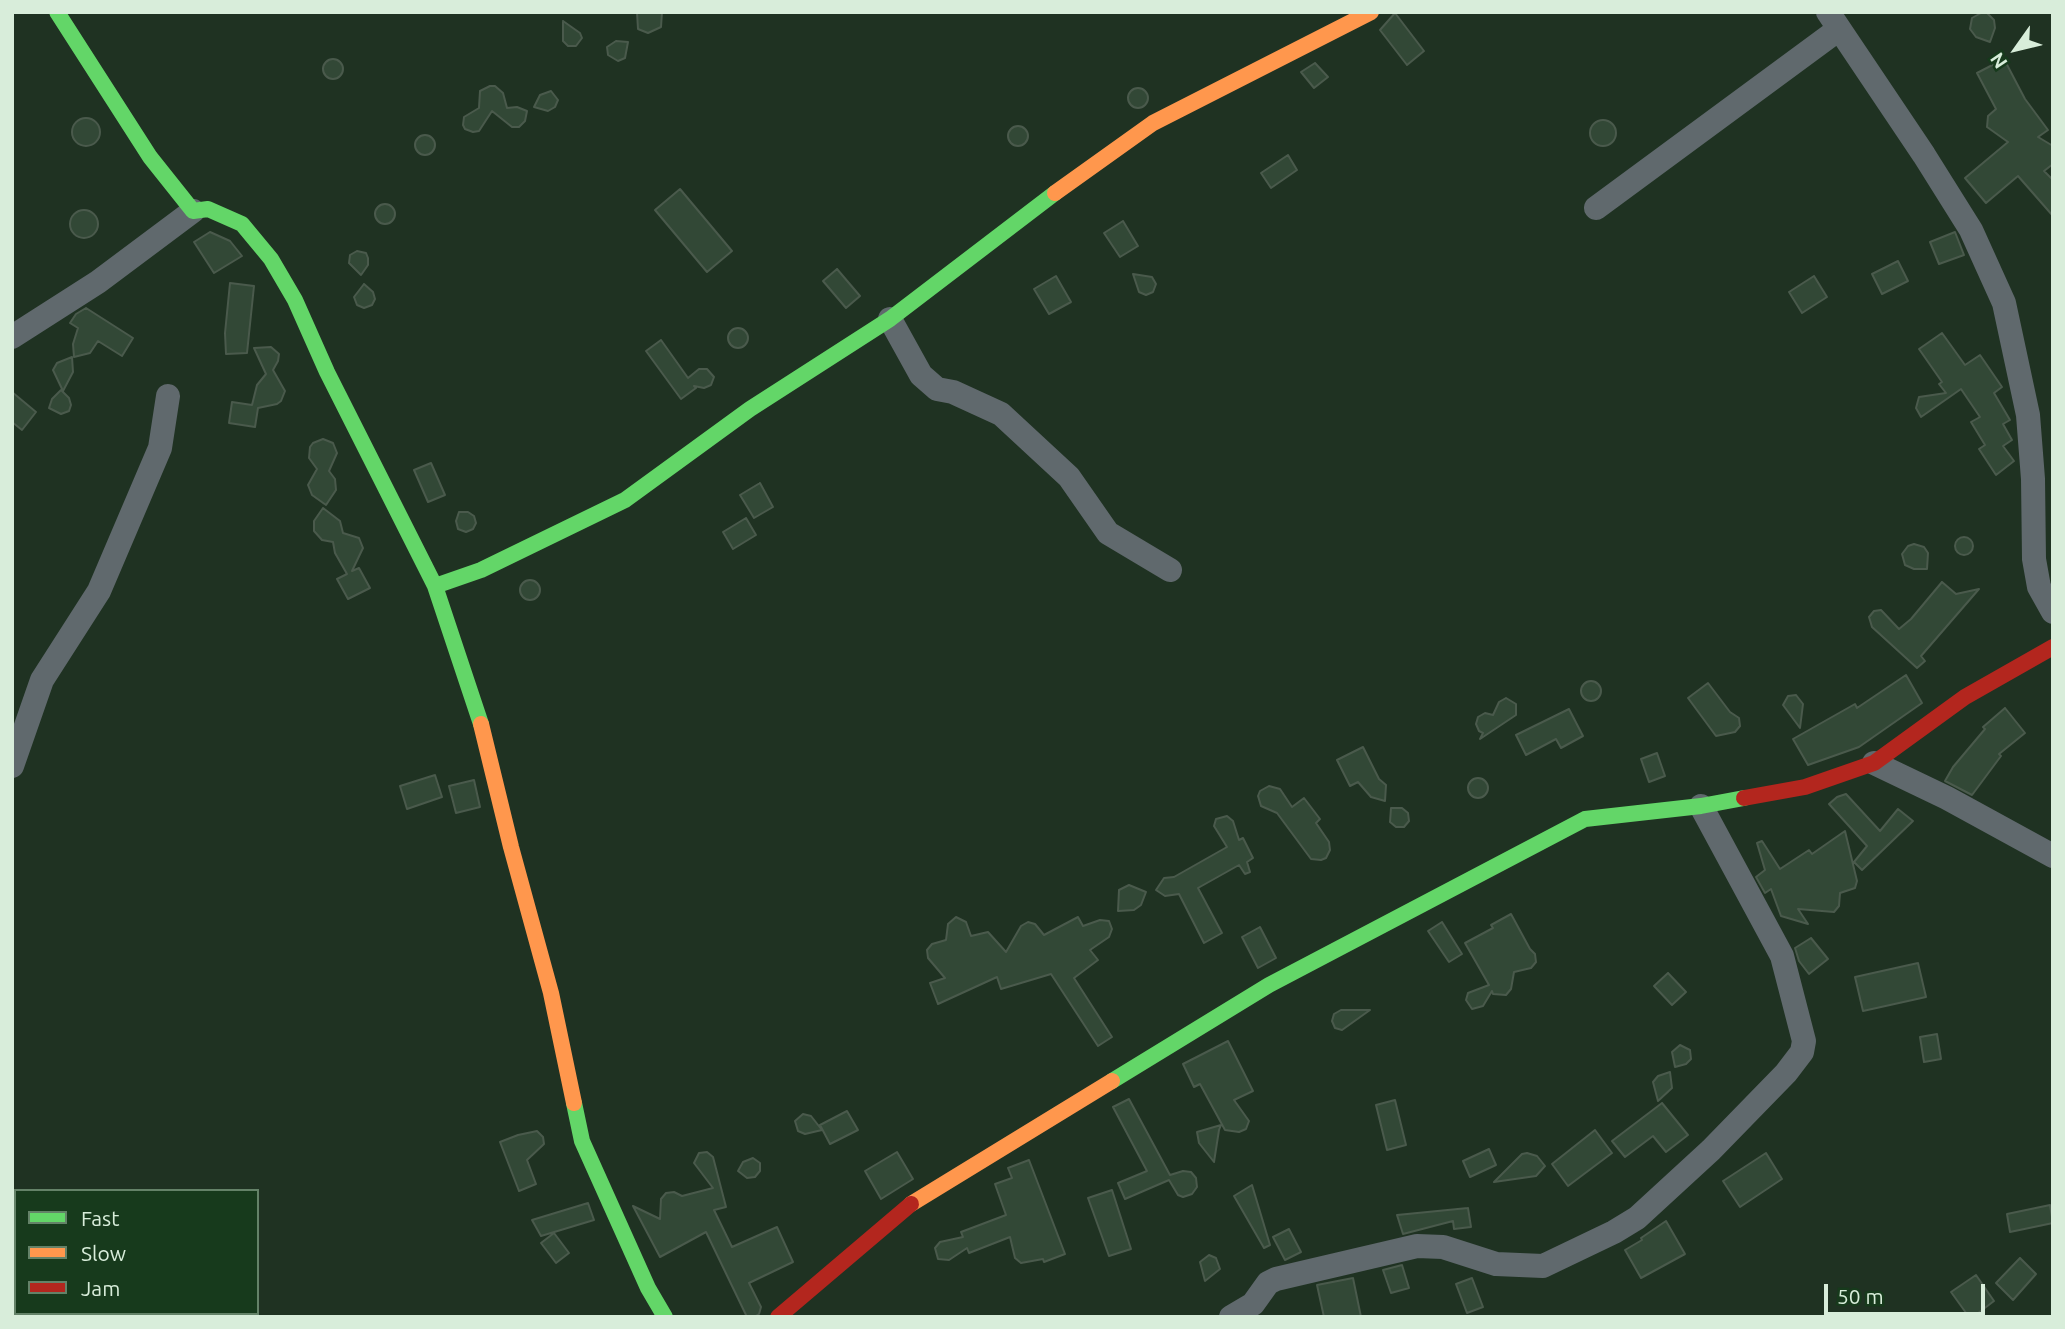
<!DOCTYPE html>
<html>
<head>
<meta charset="utf-8">
<style>
	body { margin:0 }
	#map { position:relative; width:2065px; height:1329px; overflow:hidden; background:#1f3222; font-family:Ubuntu,sans-serif }
	canvas { display:block }
	.frame { position:absolute; inset:0; border:14px solid #d8edda; pointer-events:none }
	.legend { position:absolute; left:14px; top:1189px; width:245px; height:126px; box-sizing:border-box; background:#173a1c; border:2px solid #648268; margin:0; padding:9px 12px; list-style:none; font-size:21px; color:#d8edda }
	.legend li { display:flex; align-items:center; gap:14px; height:35px }
	.legend b { width:35px; border:2px solid #648268 }
	.north { position:absolute; left:1981px; top:14px; width:70px; height:70px; -webkit-text-stroke:5px #173a1c; paint-order:stroke; rotate:236deg; font-size:19px; font-weight:700; line-height:28px; text-align:center; color:#d8edda }
	.north::after { content:''; display:block; margin:auto; width:24px; height:32px; background:#d8edda; clip-path:polygon(50% 0,100% 100%,50% 72%,0 100%) }
	.scale { position:absolute; left:1824px; top:1284px; width:161px; height:32px; box-sizing:border-box; border:4px solid #d8edda; border-top:0; padding-left:9px; font-size:21px; line-height:24px; white-space:nowrap; color:#d8edda; -webkit-text-stroke:5px #173a1c; paint-order:stroke }
</style>
</head>
<body>
<div id="map">
<canvas width="2065" height="1329"></canvas>
<div class="frame"></div>
<ul class="legend">
<li><b style="height:9px;background:#63d668"></b>Fast</li>
<li><b style="height:9px;background:#ff974d"></b>Slow</li>
<li><b style="height:9px;background:#b3261e"></b>Jam</li>
</ul>
<div class="north">N</div>
<div class="scale">50 m</div>
</div>
<script>
const c = document.querySelector('canvas').getContext('2d');
c.lineJoin = 'round';
function fill(path, color) {
  c.fillStyle = color;
  c.fill(path, 'evenodd');
}
function toPath(rows) {
  const path = new Path2D();
  for (const r of rows) {
    if (r.length === 3) {
      path.moveTo(r[0] + r[2], r[1]);
      path.arc(r[0], r[1], r[2], 0, 2 * Math.PI);
      continue;
    }
    path.moveTo(r[0], r[1]);
    for (let i = 2; i < r.length; i += 2) path.lineTo(r[i], r[i + 1]);
  }
  return path;
}
function strokePath(path, color, width, dash) {
  c.strokeStyle = color;
  c.lineWidth = width;
  c.lineCap = dash ? 'butt' : 'round';
  c.setLineDash(dash || []);
  c.stroke(path);
}
const building = toPath([
	[637,12,662,12,661,27,648,33,638,29,637,12],
	[1395,13,1424,51,1407,65,1380,30,1395,13],
	[1981,13,1987,13,1994,20,1995,28,1990,42,1976,37,1970,29,1972,18,1981,13],
	[563,21,580,33,582,38,576,46,568,46,563,41,563,21],
	[616,41,628,42,625,58,618,61,608,55,607,47,616,41],
	[333,69,10],
	[2004,59,2025,99,2048,130,2038,137,2053,146,2053,164,2044,171,2053,180,2053,216,2018,176,1986,203,1965,178,2008,142,1987,127,1988,116,1996,109,1977,73,2004,59],
	[1315,63,1328,77,1314,88,1301,72,1315,63],
	[490,86,495,86,503,93,507,108,517,107,527,111,525,121,519,127,512,127,492,111,479,131,473,132,465,129,463,125,464,117,479,108,480,91,490,86],
	[1138,98,10],
	[551,91,558,100,555,107,548,111,534,107,540,95,551,91],
	[86,132,14],
	[1603,133,13],
	[1018,136,10],
	[425,145,10],
	[1288,155,1297,170,1271,188,1261,173,1288,155],
	[680,189,732,251,707,272,655,210,680,189],
	[385,214,10],
	[84,224,14],
	[1123,221,1138,246,1120,257,1104,233,1123,221],
	[210,232,230,241,242,256,214,273,194,242,210,232],
	[1955,232,1964,255,1939,264,1930,242,1955,232],
	[357,251,366,253,368,258,368,265,361,275,349,263,350,255,357,251],
	[1898,261,1908,281,1882,294,1872,274,1898,261],
	[837,269,860,296,846,308,823,281,837,269],
	[1133,274,1152,277,1156,284,1153,292,1146,295,1139,292,1133,274],
	[1056,276,1071,302,1049,314,1034,289,1056,276],
	[1814,276,1827,297,1802,313,1789,292,1814,276],
	[230,283,254,286,247,353,226,354,225,333,230,283],
	[364,284,373,292,375,299,372,305,364,308,357,305,354,297,364,284],
	[86,308,133,338,122,356,98,341,90,353,74,357,73,344,78,328,70,323,76,314,86,308],
	[738,338,10],
	[1942,333,1965,365,1980,355,2002,387,1994,393,2010,420,2003,424,2012,440,2003,446,2014,461,1996,475,1979,449,1985,445,1971,422,1980,417,1961,389,1921,417,1916,408,1919,397,1946,393,1939,384,1942,382,1919,349,1942,333],
	[661,340,688,378,699,369,707,369,714,377,711,385,704,388,694,386,696,388,681,399,646,351,661,340],
	[271,347,279,354,278,361,273,370,285,391,281,401,277,404,258,408,255,427,229,423,232,402,252,405,257,385,266,374,254,348,271,347],
	[72,357,73,372,63,391,53,370,57,363,72,357],
	[61,390,69,398,71,405,69,411,61,414,49,408,52,399,61,390],
	[12,392,36,412,22,430,12,422,12,392],
	[323,439,333,443,337,453,329,471,335,479,336,490,326,505,312,495,308,485,317,469,309,458,310,447,313,443,323,439],
	[431,463,445,495,428,502,414,470,431,463],
	[760,483,773,507,754,518,740,495,760,483],
	[323,508,340,521,343,533,359,538,363,548,352,571,359,568,370,588,348,599,337,579,347,574,335,553,333,542,322,540,314,531,314,521,323,508],
	[459,512,468,512,474,516,476,523,473,529,466,532,458,529,456,521,459,512],
	[746,518,756,535,733,549,723,532,746,518],
	[1964,546,9],
	[1914,544,1924,547,1928,553,1927,569,1914,569,1905,565,1902,554,1908,546,1914,544],
	[530,590,10],
	[1942,582,1956,594,1979,589,1921,656,1925,661,1917,668,1872,627,1869,617,1874,611,1881,610,1899,629,1911,619,1942,582],
	[1906,675,1922,703,1859,747,1808,765,1793,739,1855,704,1857,708,1906,675],
	[1591,691,10],
	[1708,683,1730,712,1739,718,1740,726,1735,732,1716,736,1688,698,1708,683],
	[1796,695,1803,704,1800,728,1783,705,1788,696,1796,695],
	[1506,698,1516,704,1516,715,1480,739,1483,733,1479,731,1476,724,1478,717,1485,713,1493,715,1499,702,1506,698],
	[2005,708,2025,733,1999,754,2001,756,1972,795,1945,781,1953,767,1985,729,1983,727,2005,708],
	[1569,709,1583,736,1561,748,1556,739,1526,755,1516,735,1569,709],
	[1363,747,1379,779,1386,785,1385,801,1371,797,1358,782,1350,786,1337,760,1363,747],
	[1657,753,1665,776,1649,782,1641,759,1657,753],
	[435,775,442,797,407,809,400,786,435,775],
	[1478,788,10],
	[474,780,480,807,456,813,449,786,474,780],
	[1269,786,1280,789,1292,807,1304,798,1320,819,1316,823,1329,842,1330,850,1326,858,1321,860,1311,859,1277,813,1261,806,1258,796,1260,791,1269,786],
	[1846,794,1880,831,1898,809,1913,821,1862,870,1854,862,1867,846,1829,804,1837,797,1846,794],
	[1391,808,1402,808,1408,813,1409,821,1404,827,1396,827,1390,822,1391,808],
	[1227,816,1233,821,1239,840,1243,838,1253,858,1247,862,1250,872,1245,874,1239,865,1198,888,1222,933,1204,943,1179,894,1165,896,1156,890,1164,878,1174,877,1227,847,1214,826,1216,819,1227,816],
	[1845,831,1857,881,1855,888,1840,893,1839,906,1834,912,1798,909,1808,924,1781,916,1771,889,1765,893,1756,877,1765,870,1757,843,1762,841,1780,869,1809,850,1812,854,1845,831],
	[1129,885,1146,892,1141,905,1134,910,1118,911,1119,890,1129,885],
	[1511,914,1530,949,1535,954,1536,962,1531,968,1514,972,1511,989,1506,995,1493,994,1492,991,1483,1006,1472,1009,1466,1000,1468,993,1489,985,1465,943,1493,928,1491,925,1511,914],
	[956,917,966,922,971,936,988,932,1006,952,1021,926,1028,922,1035,924,1044,935,1078,917,1083,926,1100,920,1109,921,1112,929,1109,937,1090,950,1098,960,1074,978,1112,1037,1098,1046,1051,974,1001,989,997,977,938,1004,930,983,945,978,928,958,927,950,932,944,946,940,948,924,956,917],
	[1442,922,1462,954,1449,962,1428,931,1442,922],
	[1260,927,1276,958,1258,968,1242,937,1260,927],
	[1811,938,1828,959,1809,974,1799,961,1795,948,1811,938],
	[1918,963,1926,997,1863,1011,1855,977,1918,963],
	[1668,973,1686,992,1672,1005,1654,986,1668,973],
	[1341,1010,1370,1010,1342,1030,1335,1028,1332,1021,1334,1014,1341,1010],
	[1937,1034,1941,1059,1924,1062,1920,1037,1937,1034],
	[1228,1041,1253,1091,1234,1100,1249,1121,1246,1129,1239,1132,1225,1130,1200,1084,1194,1087,1183,1064,1228,1041],
	[1680,1045,1690,1050,1691,1059,1686,1064,1675,1067,1672,1052,1680,1045],
	[1670,1072,1672,1088,1658,1101,1653,1082,1658,1076,1670,1072],
	[1129,1099,1170,1175,1183,1171,1191,1172,1196,1178,1197,1187,1192,1194,1183,1197,1178,1195,1169,1180,1125,1199,1118,1183,1147,1171,1113,1107,1129,1099],
	[1395,1100,1406,1145,1387,1150,1376,1105,1395,1100],
	[1662,1103,1688,1135,1666,1152,1653,1136,1625,1157,1612,1141,1662,1103],
	[847,1111,858,1130,830,1144,820,1125,847,1111],
	[803,1114,811,1116,822,1130,805,1134,798,1131,795,1121,803,1114],
	[1221,1125,1219,1130,1214,1162,1199,1143,1197,1132,1221,1125],
	[1595,1130,1612,1153,1568,1186,1552,1164,1595,1130],
	[537,1131,543,1137,544,1144,527,1160,536,1184,519,1191,500,1142,518,1135,537,1131],
	[1489,1149,1496,1165,1470,1177,1463,1161,1489,1149],
	[707,1152,713,1157,726,1207,714,1210,732,1247,777,1227,793,1262,749,1283,761,1307,759,1314,754,1317,747,1317,706,1232,660,1257,633,1206,660,1219,661,1199,666,1193,674,1192,682,1196,713,1188,694,1163,699,1153,707,1152],
	[897,1152,913,1179,881,1199,865,1171,897,1152],
	[1527,1153,1537,1156,1545,1166,1536,1176,1494,1182,1522,1154,1527,1153],
	[1766,1153,1782,1179,1740,1207,1723,1181,1766,1153],
	[753,1158,760,1163,760,1171,755,1177,747,1178,738,1171,743,1162,753,1158],
	[1029,1160,1065,1254,1044,1262,1043,1259,1021,1263,1015,1258,1010,1237,969,1253,967,1248,949,1260,938,1259,935,1248,940,1242,963,1237,961,1232,1006,1215,995,1184,1012,1178,1008,1168,1029,1160],
	[1252,1185,1270,1245,1264,1248,1234,1196,1252,1185],
	[1112,1190,1131,1249,1109,1256,1088,1198,1112,1190],
	[588,1203,594,1220,541,1236,532,1220,588,1203],
	[2050,1205,2053,1223,2010,1232,2007,1214,2050,1205],
	[1468,1208,1471,1227,1454,1229,1453,1221,1403,1234,1397,1215,1468,1208],
	[1666,1221,1685,1254,1641,1278,1625,1250,1642,1240,1641,1238,1666,1221],
	[1289,1229,1301,1252,1285,1260,1273,1237,1289,1229],
	[554,1233,569,1253,556,1263,541,1243,554,1233],
	[1209,1255,1216,1258,1220,1269,1205,1281,1200,1262,1209,1255],
	[2020,1258,2036,1274,2013,1300,1996,1283,2020,1258],
	[1402,1265,1409,1288,1391,1293,1383,1270,1402,1265],
	[1976,1275,1994,1301,1973,1317,1969,1317,1951,1292,1976,1275],
	[1353,1278,1361,1317,1324,1317,1317,1285,1353,1278],
	[1472,1278,1483,1307,1467,1313,1456,1284,1472,1278]
]);
const street = toPath([
	[1828,12,1924,155,1971,230,2004,303,2028,415,2033,479,2034,559,2039,587,2053,612],
	[1596,208,1839,29],
	[890,319,921,375,937,389,953,392,1001,414,1069,477,1108,533,1170,570],
	[12,337,98,282,193,211],
	[1874,763,1947,798,2053,856],
	[12,766,42,680,99,591,160,448,168,396],
	[1231,1317,1253,1304,1268,1283,1276,1279,1417,1246,1443,1247,1496,1264,1543,1266,1614,1232,1637,1218,1711,1150,1786,1073,1802,1052,1804,1041,1782,956,1701,806]
]);
const fast = toPath([
	[57,12,150,157,193,211,208,209,242,224,271,259,295,300,327,372,435,586,481,724],
	[435,586,481,570,625,500,750,409,890,319,1055,193],
	[1112,1081,1269,985,1585,819,1701,806,1744,798],
	[574,1103,582,1141,648,1288,665,1317]
]);
const slow = toPath([
	[1055,193,1153,123,1371,12],
	[481,724,511,847,551,993,574,1103],
	[911,1204,1112,1081]
]);
const jam = toPath([
	[1744,798,1805,787,1874,763,1965,697,2053,647],
	[778,1317,911,1204]
]);
fill(building, '#324836');
strokePath(building, '#4a5a4c', 2);
strokePath(street, '#60696d', 24);
strokePath(fast, '#63d668', 16);
strokePath(slow, '#ff974d', 16);
strokePath(jam, '#b3261e', 16);
</script>
</body>
</html>
